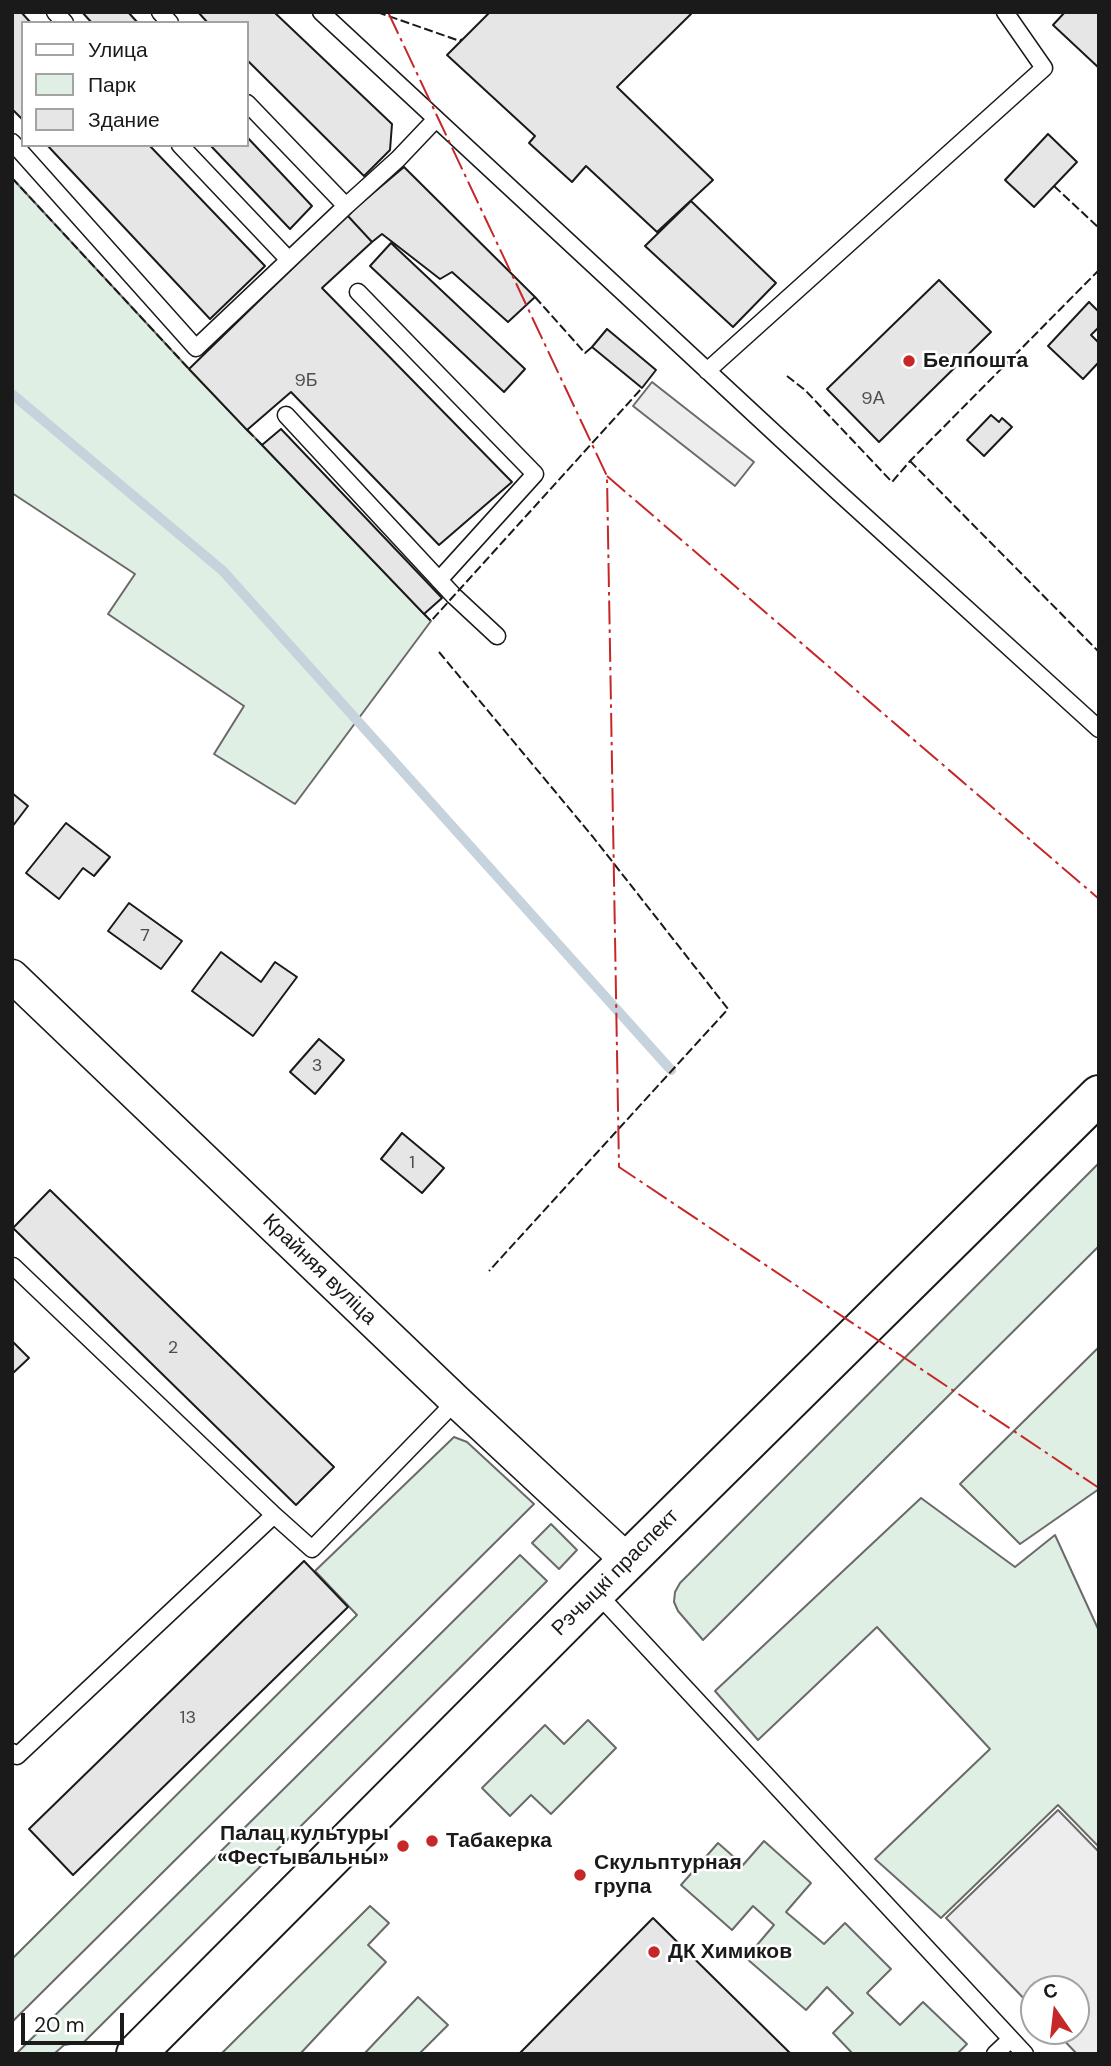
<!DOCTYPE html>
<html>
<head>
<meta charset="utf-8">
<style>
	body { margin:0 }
	#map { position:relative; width:1111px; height:2066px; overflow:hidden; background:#fff; font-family:"DM Sans",sans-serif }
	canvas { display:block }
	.frame { position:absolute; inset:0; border:14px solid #1a1a1a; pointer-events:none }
	.legend { position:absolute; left:21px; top:21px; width:228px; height:126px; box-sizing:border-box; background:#fff; border:2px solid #a3a3a3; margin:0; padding:9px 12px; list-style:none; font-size:21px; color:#1a1a1a }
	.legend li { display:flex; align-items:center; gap:14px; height:35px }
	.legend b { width:35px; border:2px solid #a3a3a3 }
	.north { position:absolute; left:1020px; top:1975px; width:70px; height:70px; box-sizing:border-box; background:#fff; border:2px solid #a3a3a3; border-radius:50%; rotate:346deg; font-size:19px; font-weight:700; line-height:28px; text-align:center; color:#1a1a1a }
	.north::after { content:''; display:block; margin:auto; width:24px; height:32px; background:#c62828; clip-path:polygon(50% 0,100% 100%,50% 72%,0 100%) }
	.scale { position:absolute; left:21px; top:2013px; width:103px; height:32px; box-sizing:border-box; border:4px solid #1a1a1a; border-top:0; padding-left:9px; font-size:21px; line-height:24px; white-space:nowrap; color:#1a1a1a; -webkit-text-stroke:5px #fff; paint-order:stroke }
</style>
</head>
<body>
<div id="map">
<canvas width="1111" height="2066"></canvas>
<div class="frame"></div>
<ul class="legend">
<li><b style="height:9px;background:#fff"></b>Улица</li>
<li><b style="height:19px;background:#e0efe3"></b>Парк</li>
<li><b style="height:19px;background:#e6e6e6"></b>Здание</li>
</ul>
<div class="north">С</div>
<div class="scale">20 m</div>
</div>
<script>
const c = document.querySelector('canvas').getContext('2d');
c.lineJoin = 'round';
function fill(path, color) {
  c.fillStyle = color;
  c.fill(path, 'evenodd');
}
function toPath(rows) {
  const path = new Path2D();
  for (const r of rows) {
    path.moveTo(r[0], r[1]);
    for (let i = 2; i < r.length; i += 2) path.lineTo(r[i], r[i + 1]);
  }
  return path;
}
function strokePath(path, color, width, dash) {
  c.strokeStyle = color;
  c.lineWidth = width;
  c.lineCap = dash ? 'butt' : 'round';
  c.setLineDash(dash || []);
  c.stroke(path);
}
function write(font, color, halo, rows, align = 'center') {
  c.font = font + ' "DM Sans",sans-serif';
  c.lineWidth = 5;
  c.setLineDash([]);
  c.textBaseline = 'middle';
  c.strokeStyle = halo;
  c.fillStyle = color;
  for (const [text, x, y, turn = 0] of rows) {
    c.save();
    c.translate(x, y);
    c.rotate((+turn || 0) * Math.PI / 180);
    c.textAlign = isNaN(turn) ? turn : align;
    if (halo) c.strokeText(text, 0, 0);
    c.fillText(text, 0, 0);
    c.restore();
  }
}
const green = toPath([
	[12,178,189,369,431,621,295,804,214,754,244,706,108,614,135,574,12,493,12,178],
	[1099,1163,1099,1246,703,1640,678,1611,674,1602,675,1592,680,1583,1099,1163],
	[1099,1347,1099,1489,1020,1544,960,1484,1099,1347],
	[454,1437,467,1442,534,1504,12,2022,12,1959,357,1615,315,1571,454,1437],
	[921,1498,1015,1567,1055,1535,1099,1631,1099,1847,1058,1805,941,1918,875,1859,990,1749,877,1627,758,1740,715,1691,921,1498],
	[551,1524,577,1550,559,1569,532,1543,551,1524],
	[520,1555,547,1581,84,2042,64,2045,54,2054,16,2054,520,1555],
	[588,1720,616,1748,551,1814,531,1795,510,1816,482,1788,545,1725,564,1744,588,1720],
	[764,1841,811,1883,786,1912,824,1944,845,1923,891,1969,867,1993,900,2025,923,2002,967,2044,957,2054,853,2054,833,2033,853,2013,827,1987,806,2010,746,1958,774,1925,753,1906,732,1930,681,1885,718,1843,743,1865,764,1841],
	[370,1906,389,1923,368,1945,386,1962,300,2054,221,2054,370,1906],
	[418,1997,448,2025,419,2054,364,2054,418,1997]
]);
const parking = toPath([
	[652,382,754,462,735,486,633,406,652,382],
	[1058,1810,1099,1852,1099,2054,1077,2054,1055,2031,1076,2031,1076,1989,1034,1989,1034,2009,946,1918,1058,1810]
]);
const stream = toPath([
	[12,394,223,571,671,1070]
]);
const building = toPath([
	[12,12,21,12,31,23,23,23,23,120,12,109,12,12],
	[82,12,128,12,138,23,92,23,82,12],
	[198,12,274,12,392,124,390,150,364,176,247,60,247,23,208,23,198,12],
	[490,12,693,12,617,87,713,180,657,232,586,166,572,182,529,143,535,136,447,55,490,12],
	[1065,12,1099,12,1099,68,1053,25,1065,12],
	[1048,134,1077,162,1034,207,1005,180,1048,134],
	[247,137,312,206,290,229,210,145,247,145,247,137],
	[47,145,149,145,265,266,210,319,47,145],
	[404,167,535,297,508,322,452,272,440,279,382,234,372,242,347,215,404,167],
	[691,201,776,283,733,327,645,246,691,201],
	[347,215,372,242,322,288,512,482,439,545,291,392,247,430,189,369,347,215],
	[391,243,525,369,504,392,370,266,391,243],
	[939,280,991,332,879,442,827,389,939,280],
	[1089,302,1099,312,1099,327,1091,335,1099,343,1099,362,1083,379,1048,346,1089,302],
	[607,329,656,370,642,388,592,347,607,329],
	[991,415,999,422,1002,418,1012,427,984,456,967,440,991,415],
	[281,429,442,598,424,614,262,445,281,429],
	[12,793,28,806,12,827,12,793],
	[66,823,110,857,94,876,83,868,59,899,26,873,66,823],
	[129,903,182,941,161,969,108,931,129,903],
	[221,952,261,982,275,962,297,977,253,1036,192,991,221,952],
	[319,1039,344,1060,315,1094,290,1072,319,1039],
	[402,1133,444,1168,422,1193,381,1159,402,1133],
	[50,1190,334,1467,296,1505,13,1228,50,1190],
	[12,1341,29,1358,12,1374,12,1341],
	[304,1561,348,1607,73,1875,29,1829,304,1561],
	[653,1918,791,2054,519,2054,653,1918]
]);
const service = toPath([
	[55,12,65,23],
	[160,12,170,23],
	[321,12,837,491,1099,729],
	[247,103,346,206],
	[12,142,196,348,346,206,398,159,436,119],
	[180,145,289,260],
	[358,292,535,474,439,580],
	[707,371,1044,68,1005,12],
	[286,415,454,596,497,636],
	[13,1266,274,1515],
	[596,1592,1025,2054],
	[12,1752,17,1756,274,1515,312,1549,456,1401],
	[995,2054,1011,2039]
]);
const minor = toPath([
	[12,976,456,1401,628,1561]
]);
const primary = toPath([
	[136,2054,596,1592,1099,1095]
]);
const fence = toPath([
	[377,12,460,41,462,39],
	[12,178,189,369],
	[1054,186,1099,228],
	[535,297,585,353,592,347],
	[787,376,805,390,892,482,910,461,1099,270],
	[247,430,262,445],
	[910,461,1099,652],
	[424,614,431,621,642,388],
	[439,652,593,837,728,1009,489,1271]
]);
const power = toPath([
	[388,12,607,476,619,1167,1099,1488],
	[607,476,1099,899]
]);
const markers = [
	[909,361,7,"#c62828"],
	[432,1841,7,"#c62828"],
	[403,1846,7,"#c62828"],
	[580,1875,7,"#c62828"],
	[654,1952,7,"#c62828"]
];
const numberNames = [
	["9Б",306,381],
	["9А",873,399],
	["7",145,936],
	["3",317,1066],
	["1",412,1163],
	["2",173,1348],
	["13",188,1718]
];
const poiNames = [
	["Белпошта",923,361],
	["Палац культуры",389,1834,"right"],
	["«Фестывальны»",389,1858,"right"],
	["Табакерка",446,1841],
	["Скульптурная",594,1863],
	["група",594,1887],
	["ДК Химиков",668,1952]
];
const streetNames = [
	["Крайняя вуліца",319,1270,44],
	["Рэчыцкі праспект",616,1573,-45]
];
fill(green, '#e0efe3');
strokePath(green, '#6a6a6a', 2);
fill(parking, '#ededed');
strokePath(parking, '#6a6a6a', 2);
strokePath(stream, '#c6d2dc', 10);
fill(building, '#e6e6e6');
strokePath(building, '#1a1a1a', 2);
strokePath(service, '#1a1a1a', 19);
strokePath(minor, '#1a1a1a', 35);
strokePath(primary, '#1a1a1a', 42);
strokePath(service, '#fff', 16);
strokePath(minor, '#fff', 32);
strokePath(primary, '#fff', 38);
strokePath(fence, '#1a1a1a', 2, [9, 3.5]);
strokePath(power, '#c62828', 2, [24, 5, 3.5, 5]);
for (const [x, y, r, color] of markers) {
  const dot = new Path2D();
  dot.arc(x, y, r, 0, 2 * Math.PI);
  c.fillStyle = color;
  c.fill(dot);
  strokePath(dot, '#fff', 2.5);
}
write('18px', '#4d4d4d', null, numberNames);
write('bold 21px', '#1a1a1a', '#fff', poiNames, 'left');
write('21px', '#1a1a1a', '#fff', streetNames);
</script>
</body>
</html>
